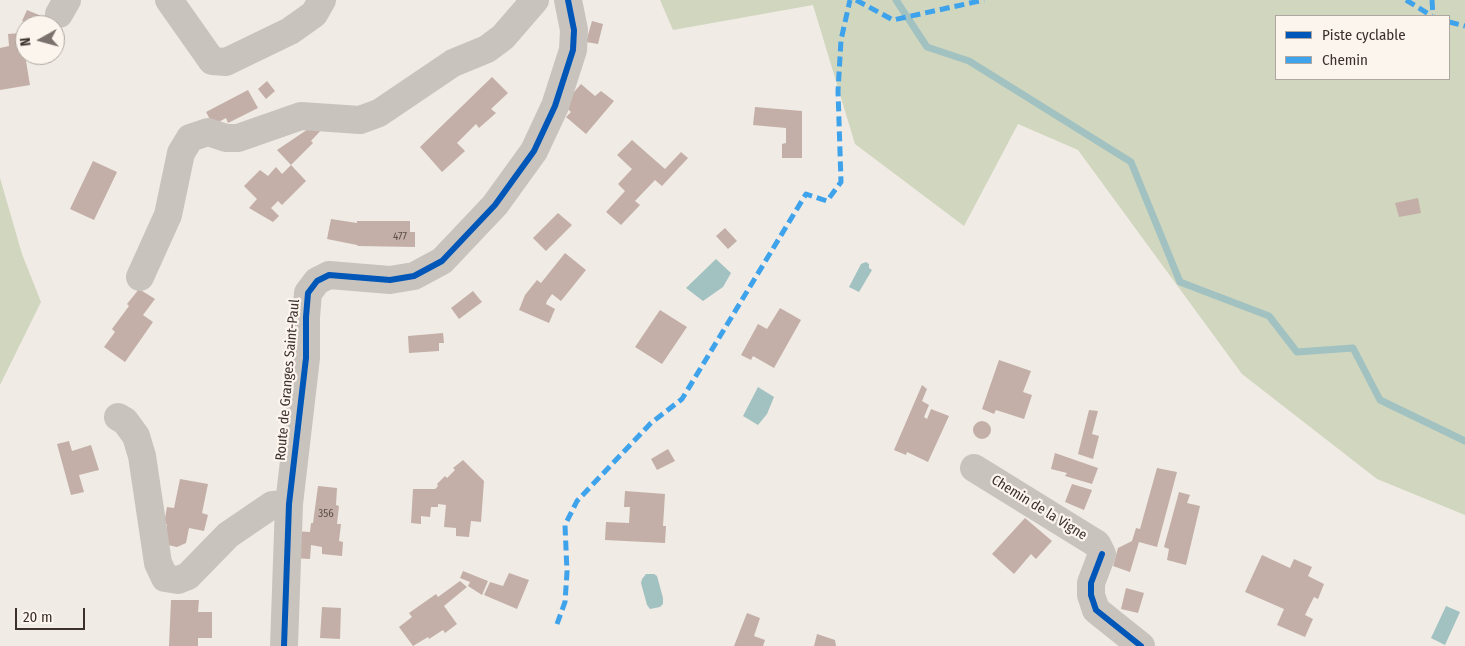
<!DOCTYPE html>
<html>
<head>
<meta charset="utf-8">
<style>
	body { margin:0 }
	#map { position:relative; width:1465px; height:646px; overflow:hidden; background:#f0ebe5; font-family:"Fira Sans Condensed",sans-serif }
	canvas { display:block }
	.legend { position:absolute; left:1275px; top:15px; width:175px; height:65px; box-sizing:border-box; background:#fbf5ee; border:1px solid #aea6a0; margin:0; padding:6px 9px; list-style:none; font-size:15px; color:#3b302b }
	.legend li { display:flex; align-items:center; gap:10px; height:25px }
	.legend b { width:25px; border:1px solid #aea6a0 }
	.north { position:absolute; left:15px; top:15px; width:50px; height:50px; box-sizing:border-box; background:#fbf5ee; border:1px solid #aea6a0; border-radius:50%; rotate:263deg; font-size:14px; font-weight:700; line-height:20px; text-align:center; color:#3b302b }
	.north::after { content:''; display:block; margin:auto; width:18px; height:22px; background:#7a716c; clip-path:polygon(50% 0,100% 100%,50% 72%,0 100%) }
	.scale { position:absolute; left:15px; top:608px; width:70px; height:22px; box-sizing:border-box; border:2px solid #3b302b; border-top:0; padding-left:6px; font-size:15px; line-height:18px; white-space:nowrap; color:#3b302b; -webkit-text-stroke:4px #fbf5ee; paint-order:stroke }
</style>
</head>
<body>
<div id="map">
<canvas width="1465" height="646"></canvas>
<ul class="legend">
<li><b style="height:6px;background:#0057b8"></b>Piste cyclable</li>
<li><b style="height:6px;background:#3fa3eb"></b>Chemin</li>
</ul>
<div class="north">N</div>
<div class="scale">20 m</div>
</div>
<script>
const c = document.querySelector('canvas').getContext('2d');
c.lineJoin = 'round';
function fill(path, color) {
  c.fillStyle = color;
  c.fill(path, 'evenodd');
}
function toPath(rows) {
  const path = new Path2D();
  for (const r of rows) {
    if (r.length === 3) {
      path.moveTo(r[0] + r[2], r[1]);
      path.arc(r[0], r[1], r[2], 0, 2 * Math.PI);
      continue;
    }
    path.moveTo(r[0], r[1]);
    for (let i = 2; i < r.length; i += 2) path.lineTo(r[i], r[i + 1]);
  }
  return path;
}
function strokePath(path, color, width, dash) {
  c.strokeStyle = color;
  c.lineWidth = width;
  c.lineCap = dash ? 'butt' : 'round';
  c.setLineDash(dash || []);
  c.stroke(path);
}
function write(font, color, halo, rows, align = 'center') {
  c.font = font + ' "Fira Sans Condensed",sans-serif';
  c.lineWidth = 4.5;
  c.setLineDash([]);
  c.textBaseline = 'middle';
  c.strokeStyle = halo;
  c.fillStyle = color;
  for (const [text, x, y, turn = 0] of rows) {
    c.save();
    c.translate(x, y);
    c.rotate((+turn || 0) * Math.PI / 180);
    c.textAlign = isNaN(turn) ? turn : align;
    if (halo) c.strokeText(text, 0, 0);
    c.fillText(text, 0, 0);
    c.restore();
  }
}
const green = toPath([
	[660,0,1465,0,1465,515,1377,479,1242,374,1078,150,1018,124,964,226,855,144,813,5,673,30],
	[1276,16,1449,16,1449,79,1276,79],
	[0,178,22,254,41,302,0,385]
]);
const water = toPath([
	[716,259,731,273,723,287,703,301,686,288],
	[866,262,869,264,869,268,872,270,859,292,849,287,861,264],
	[758,387,774,397,767,414,758,425,743,416],
	[646,574,654,574,657,576,663,598,663,604,660,607,650,609,647,605,641,583,642,579],
	[1446,606,1460,612,1445,645,1431,638]
]);
const stream = toPath([
	[896,0,927,47,969,61,1131,162,1180,282,1269,316,1297,352,1353,348,1380,400,1465,441]
]);
const building = toPath([
	[27,10,56,22,54,25,25,25,25,55,30,85,0,90,0,48,9,46,8,34,20,33,25,22,22,21],
	[592,21,603,24,598,44,586,42],
	[492,77,508,93,491,109,496,113,479,128,476,124,457,143,465,151,442,172,420,147],
	[267,81,275,91,266,99,258,89],
	[581,84,595,96,601,91,614,101,586,134,566,117,571,112,563,105],
	[248,90,258,108,228,123,226,118,213,125,206,112],
	[755,107,802,111,802,158,782,158,782,144,786,143,786,128,753,125],
	[317,123,322,129,311,141,313,143,291,165,277,150],
	[632,140,665,169,681,152,688,158,662,186,655,180,635,201,640,205,621,225,606,212,625,191,618,184,632,169,617,155],
	[93,161,117,172,94,220,70,209],
	[291,165,306,181,282,205,278,201,271,208,279,216,273,222,249,208,257,199,244,186,260,170,268,176,276,167,282,174],
	[1418,198,1421,213,1399,217,1395,203],
	[558,213,572,225,546,251,533,238],
	[331,219,357,223,357,221,410,221,410,232,415,232,415,247,358,246,357,245,327,239],
	[725,228,737,241,728,249,716,236],
	[565,253,586,270,561,301,552,294,547,301,546,304,555,309,549,323,519,310,525,295,537,280,541,283],
	[139,289,155,299,143,315,153,322,125,362,104,347,115,332,112,329,129,306,127,304],
	[473,291,482,302,459,319,451,308],
	[780,308,801,320,774,368,753,356,751,360,741,355,758,324,767,329],
	[660,310,687,327,662,364,635,347],
	[443,333,444,343,439,343,439,351,409,353,408,336],
	[999,360,1031,371,1023,392,1032,395,1024,419,996,410,994,414,982,409],
	[922,385,927,389,922,401,929,405,924,417,927,419,931,409,949,416,928,462,907,452,906,455,894,450],
	[1089,410,1098,411,1092,434,1099,436,1093,459,1078,454],
	[982,430,9],
	[69,441,72,451,91,445,99,470,79,475,84,492,71,495,57,444],
	[668,449,675,461,657,470,651,459],
	[1055,453,1098,468,1092,484,1065,476,1067,473,1051,469],
	[463,460,484,481,481,522,471,521,469,537,456,536,456,528,444,527,446,505,438,504,438,507,431,507,430,517,421,516,421,524,411,523,413,489,435,489,438,486,437,484,445,476,447,478,455,470,453,468],
	[1157,468,1177,472,1157,547,1139,542,1130,572,1113,566,1118,548,1132,541,1136,528,1140,529],
	[180,479,208,484,202,513,208,515,204,531,189,528,186,543,177,547,163,544,167,524,164,524,167,507,174,508],
	[1072,484,1092,490,1084,510,1065,502],
	[318,486,337,488,336,505,339,506,337,524,341,524,339,541,343,542,342,556,322,554,322,547,311,545,310,559,292,558,295,531,310,532,311,523,313,523],
	[625,491,665,494,663,526,666,526,665,543,605,540,606,522,629,523,630,507,624,507],
	[1179,492,1190,495,1187,503,1200,506,1186,565,1167,560,1169,549,1164,547],
	[1025,518,1052,541,1036,559,1031,554,1014,574,992,554],
	[1262,555,1290,568,1294,559,1312,567,1308,576,1324,584,1318,599,1314,597,1305,615,1313,619,1305,637,1277,625,1284,609,1245,592],
	[463,571,488,581,482,595,468,586,470,582,460,578],
	[509,573,529,580,517,609,484,595,490,582,503,586],
	[460,581,467,587,444,606,457,624,445,633,443,630,429,639,428,637,413,646,399,627,412,617,409,613,436,594,438,597],
	[1126,588,1144,593,1138,613,1121,609],
	[171,600,199,600,198,612,212,612,212,638,198,638,198,646,169,646],
	[322,607,341,608,340,639,320,638],
	[747,613,760,618,754,636,765,640,763,646,734,646],
	[817,634,835,640,836,646,814,646]
]);
const minor = toPath([
	[169,0,212,61,226,62,290,31,314,14,322,0],
	[59,14,67,0],
	[140,277,168,215,181,153,190,138,208,132,226,138,238,138,301,116,360,120,379,113,453,63,487,49,503,37,535,0],
	[118,417,125,421,136,436,142,456,158,563,165,578,178,580,188,576,228,535,272,505,289,504],
	[974,468,1097,544,1102,554,1091,583,1091,595,1096,610,1141,646],
	[284,646,289,504,306,358,306,317,308,293,317,281,329,275,390,280,414,276,442,261,495,205,534,151,555,106,573,50,574,30,568,0]
]);
const quiet = toPath([
	[856,0,893,20,984,0],
	[1406,0,1432,16],
	[1432,0,1433,16],
	[1449,22,1465,26],
	[557,624,565,602,567,572,565,525,577,501,651,423,682,399,806,194,827,201,841,182,838,91,841,40,850,0]
]);
const cycleway = toPath([
	[1102,554,1091,583,1091,595,1096,610,1141,646],
	[284,646,289,504,306,358,306,317,308,293,317,281,329,275,390,280,414,276,442,261,495,205,534,151,555,106,573,50,574,30,568,0]
]);
const numberNames = [
	["477",400,237],
	["356",326,514]
];
const streetNames = [
	["Route de Granges Saint-Paul",288,380,-85],
	["Chemin de la Vigne",1039,508,32]
];
fill(green, '#d1d6bf');
fill(water, '#a1c2c1');
strokePath(stream, '#a1c2c1', 7);
fill(building, '#c3afa7');
strokePath(minor, '#c9c3be', 28);
strokePath(quiet, '#3fa3eb', 5, [10, 5]);
strokePath(cycleway, '#0057b8', 6);
write('11px', '#5d504a', null, numberNames);
write('14px', '#3b302b', '#fbf5ee', streetNames);
</script>
</body>
</html>
